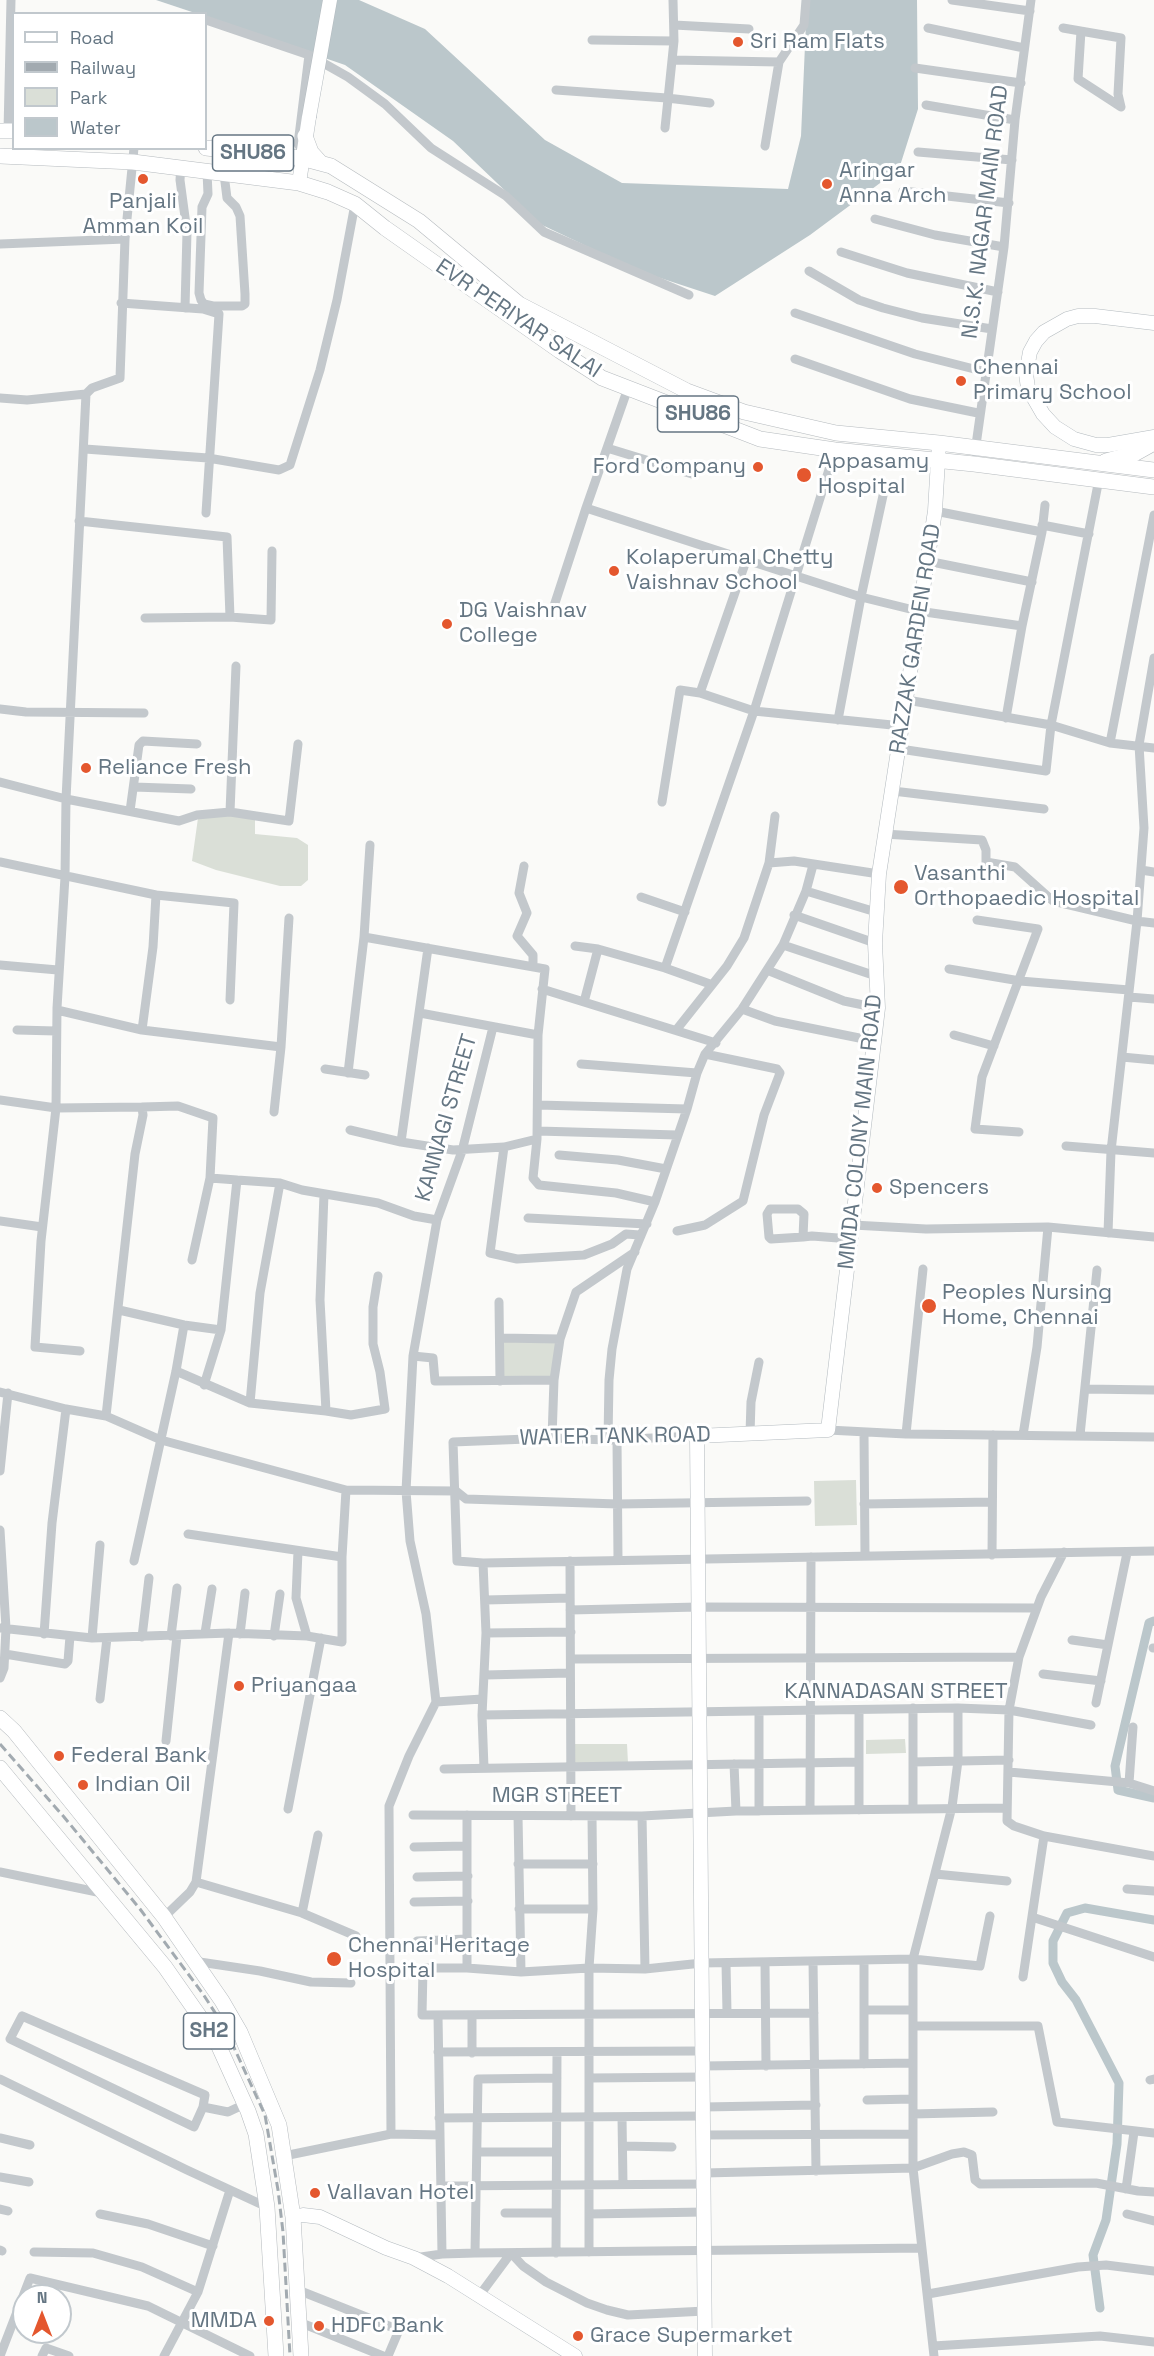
<!DOCTYPE html>
<html>
<head>
<meta charset="utf-8">
<style>
	body { margin:0 }
	#map { position:relative; width:1154px; height:2356px; overflow:hidden; background:#fafaf8; font-family:"Space Grotesk",sans-serif }
	canvas { display:block }
	.legend { position:absolute; left:12px; top:12px; width:195px; height:138px; box-sizing:border-box; background:#fff; border:2px solid #c1c8cd; margin:0; padding:8px 10px; list-style:none; font-size:18px; color:#657683 }
	.legend li { display:flex; align-items:center; gap:12px; height:30px }
	.legend b { width:30px; border:2px solid #c1c8cd }
	.north { position:absolute; left:12px; top:2284px; width:60px; height:60px; box-sizing:border-box; background:#fff; border:2px solid #c1c8cd; border-radius:50%; rotate:0deg; font-size:16px; font-weight:700; line-height:24px; text-align:center; color:#657683 }
	.north::after { content:''; display:block; margin:auto; width:21px; height:27px; background:#e4572e; clip-path:polygon(50% 0,100% 100%,50% 72%,0 100%) }
</style>
</head>
<body>
<div id="map">
<canvas width="1154" height="2356"></canvas>
<ul class="legend">
<li><b style="height:8px;background:#fff"></b>Road</li>
<li><b style="height:8px;background:#a2aab0"></b>Railway</li>
<li><b style="height:16px;background:#dadfd7"></b>Park</li>
<li><b style="height:16px;background:#bbc7cb"></b>Water</li>
</ul>
<div class="north">N</div>
</div>
<script>
const c = document.querySelector('canvas').getContext('2d');
c.lineJoin = 'round';
function fill(path, color) {
  c.fillStyle = color;
  c.fill(path, 'evenodd');
}
function toPath(rows) {
  const path = new Path2D();
  for (const r of rows) {
    path.moveTo(r[0], r[1]);
    for (let i = 2; i < r.length; i += 2) path.lineTo(r[i], r[i + 1]);
  }
  return path;
}
function strokePath(path, color, width, dash) {
  c.strokeStyle = color;
  c.lineWidth = width;
  c.lineCap = dash ? 'butt' : 'round';
  c.setLineDash(dash || []);
  c.stroke(path);
}
function write(font, color, halo, rows, align = 'center') {
  c.font = font + ' "Space Grotesk",sans-serif';
  c.lineWidth = 6;
  c.setLineDash([]);
  c.textBaseline = 'middle';
  c.strokeStyle = halo;
  c.fillStyle = color;
  for (const [text, x, y, turn = 0] of rows) {
    c.save();
    c.translate(x, y);
    c.rotate((+turn || 0) * Math.PI / 180);
    c.textAlign = isNaN(turn) ? turn : align;
    if (halo) c.strokeText(text, 0, 0);
    c.fillText(text, 0, 0);
    c.restore();
  }
}
const green = toPath([
	[230,814,255,820,255,834,297,838,308,845,308,880,301,886,280,886,216,870,192,861,198,818],
	[501,1339,557,1341,551,1379,501,1379],
	[856,1480,857,1525,815,1526,814,1481],
	[905,1739,906,1753,866,1754,866,1740],
	[573,1744,627,1744,628,1763,573,1764]
]);
const water = toPath([
	[156,0,359,0,425,29,545,140,622,183,788,189,801,136,807,0,917,0,918,109,899,169,810,235,715,296,639,271,540,224,453,141,345,65,206,17,206,14,195,13]
]);
const canal = toPath([
	[1154,1621,1149,1623,1115,1766,1118,1790,1154,1798],
	[1100,2308,1093,2255,1106,2220,1117,2144,1119,2083,1076,2000,1062,1982,1053,1963,1053,1941,1067,1913,1085,1908,1154,1920]
]);
const street = toPath([
	[952,0,1030,11],
	[206,20,309,55,298,144,302,150],
	[674,25,749,29],
	[928,28,1024,48],
	[1063,28,1121,38,1118,94,1121,107],
	[1081,31,1078,79,1121,107],
	[592,40,674,41],
	[309,55,348,77,385,104,431,148,506,196,544,232,689,295],
	[672,60,779,62],
	[915,68,1021,83],
	[556,90,667,98,710,103],
	[926,105,1015,120],
	[665,128,674,41,673,0],
	[8,131,11,0],
	[765,146,779,62,804,25,806,0],
	[918,152,1012,160],
	[181,166,180,180,187,232,185,308],
	[207,172,208,194,202,207,199,293,201,300,204,304,213,306,242,306,245,304,245,294,240,216,236,207,227,198,224,174],
	[903,191,1009,203],
	[875,219,935,235,1004,247],
	[0,244,125,239],
	[841,252,907,273,998,292],
	[809,271,859,300,883,308,922,318,992,329],
	[121,303,203,309,219,314,206,513],
	[795,313,915,354,986,372],
	[795,359,910,399,978,413],
	[0,398,27,400,86,394],
	[607,448,692,474],
	[85,449,208,458,279,470,290,465,320,370,337,300,355,204],
	[975,452,1004,247,1015,120,1031,0],
	[586,508,861,597,918,611,1022,626],
	[935,511,1042,532],
	[79,521,227,537,230,617],
	[1042,525,1089,534],
	[927,561,1032,582],
	[554,606,586,508,628,388],
	[145,618,230,617,271,620,272,551],
	[700,693,746,561],
	[907,700,1051,725,1110,743,1154,748],
	[0,709,26,712,144,713],
	[1006,718,1022,626,1042,532,1045,505],
	[838,720,861,597,884,491],
	[1110,743,1154,515],
	[900,749,1046,771,1051,725,1099,479],
	[0,782,66,799,179,821,197,815,230,812,289,821,298,744],
	[134,787,191,789],
	[893,791,1044,809],
	[662,802,680,690,700,693,754,711,902,726],
	[130,811,139,745,143,741,197,744],
	[230,812,236,666],
	[884,834,982,840,986,850,986,862,1015,867,1053,901,1137,921,1154,923],
	[0,862,156,895,153,947,142,1030],
	[769,863,775,816],
	[524,866,519,893,527,913,517,936,533,955,533,967],
	[1141,870,1154,872],
	[806,891,876,912],
	[156,895,234,903,230,1000],
	[641,897,685,912],
	[794,915,875,943],
	[977,920,1038,929,982,1077,975,1129,1019,1132],
	[364,937,545,969,538,1035,537,1139,504,1147,490,1253,517,1259,584,1255,612,1244,626,1234,640,1235],
	[783,945,876,976],
	[575,946,598,949,665,968,710,984],
	[428,948,401,1142,453,1150,504,1147],
	[0,965,58,970],
	[665,968,754,711,835,450],
	[949,969,1020,981,1129,990],
	[767,970,844,1001,878,1008],
	[542,989,716,1043],
	[1129,997,1154,999],
	[584,1002,598,949],
	[742,1009,775,1021,874,1041],
	[57,1010,142,1030,281,1047],
	[420,1013,538,1035],
	[677,1029,727,966,744,938,769,863,794,861,879,874],
	[17,1030,56,1031],
	[954,1035,994,1046],
	[1122,1057,1154,1060],
	[581,1064,697,1073],
	[325,1069,365,1075],
	[348,1073,364,937,370,845],
	[0,1100,56,1108,142,1107,143,1115,135,1154,106,1416],
	[538,1105,687,1109],
	[142,1107,178,1106,213,1118,210,1178,237,1180],
	[274,1112,281,1047,289,918],
	[350,1130,401,1142],
	[538,1131,677,1135],
	[537,1139,533,1178,539,1185,616,1193,655,1202],
	[1066,1146,1154,1153],
	[559,1155,618,1160,666,1169],
	[528,1218,647,1224],
	[0,1221,42,1227],
	[853,1225,926,1229,1048,1227,1154,1237],
	[677,1231,705,1225,743,1201,764,1115,780,1073,777,1069,705,1054],
	[1108,1233,1111,1151,1137,921,1144,828,1139,745,1154,658],
	[803,1237,804,1214,798,1209,770,1209,767,1214,769,1237,771,1239,803,1237,812,1236,851,1239],
	[192,1260,210,1178],
	[499,1302,500,1381],
	[119,1310,184,1325,221,1330],
	[500,1338,560,1339],
	[80,1351,35,1347,41,1241,56,1108,57,1008,65,877,66,799,86,394,92,388,120,378,125,239,134,148],
	[413,1356,433,1358,435,1381,554,1380],
	[176,1371,250,1403,326,1411,320,1300,324,1194],
	[204,1385,221,1330,237,1180,280,1183,302,1190,378,1203,414,1216,437,1220],
	[1085,1389,1154,1390],
	[0,1392,66,1409,106,1416,161,1440,346,1490,456,1491],
	[250,1403,260,1293,280,1183],
	[326,1411,351,1415,385,1409,380,1372,373,1344,373,1307,378,1276],
	[828,1430,906,1434,1154,1437],
	[864,1433,865,1556],
	[750,1434,751,1402,759,1362],
	[906,1434,923,1269],
	[1023,1435,1037,1347,1048,1227],
	[1080,1435,1097,1270],
	[697,1436,608,1440,552,1438,453,1442,457,1561,483,1563,1154,1551],
	[552,1438,554,1380,560,1339,576,1292,635,1252],
	[608,1440,609,1380,612,1349,627,1269,655,1202,687,1109,697,1073,705,1054,742,1009,783,945,806,891,813,865],
	[617,1440,618,1560],
	[0,1471,8,1393],
	[456,1491,466,1499,618,1504,807,1501],
	[864,1504,992,1502],
	[0,1530,6,1628,4,1668,0,1678],
	[188,1534,342,1557],
	[298,1551,296,1598,307,1636],
	[1064,1552,1041,1597,1019,1657,1009,1710,1007,1821,1014,1826,1044,1836,1154,1856],
	[992,1555,993,1435],
	[134,1561,176,1371,184,1325],
	[570,1561,571,1816],
	[483,1563,486,1633,482,1715,958,1708,1009,1710,1091,1725],
	[485,1600,570,1598],
	[570,1610,698,1607,1037,1608],
	[0,1628,92,1638,229,1633,307,1636,342,1642,342,1557,346,1490],
	[205,1633,212,1589],
	[486,1633,571,1632],
	[44,1634,52,1523,66,1409],
	[240,1634,245,1593],
	[171,1636,177,1588],
	[274,1636,280,1594],
	[142,1637,149,1578],
	[92,1638,100,1545],
	[1072,1640,1108,1645],
	[1153,1648,1154,1648],
	[5,1654,65,1664,68,1661,70,1636],
	[572,1659,1019,1657],
	[1043,1674,1101,1681],
	[485,1675,569,1673],
	[100,1699,107,1638],
	[436,1702,482,1699],
	[1096,1703,1127,1553],
	[759,1711,759,1811],
	[482,1715,484,1768],
	[166,1741,177,1636],
	[913,1762,1009,1760],
	[734,1764,736,1811],
	[444,1769,859,1762],
	[1009,1772,1129,1783,1154,1791],
	[1129,1783,1133,1727],
	[913,1808,913,1708],
	[288,1809,321,1638],
	[810,1810,811,1557],
	[859,1810,859,1710],
	[413,1815,642,1816,736,1811,1007,1808],
	[467,1815,467,1968],
	[518,1816,521,1972],
	[642,1816,645,1969],
	[414,1847,467,1846],
	[518,1864,593,1864],
	[0,1872,102,1893],
	[935,1874,1007,1881],
	[417,1877,468,1876],
	[196,1882,302,1913,356,1936],
	[1127,1889,1154,1891],
	[414,1902,468,1901],
	[519,1909,593,1909],
	[302,1913,318,1835],
	[164,1917,190,1892,196,1882,229,1633],
	[1032,1917,1154,1957],
	[417,1941,468,1939],
	[193,1961,260,1971,311,1982,351,1983],
	[813,1961,816,2171],
	[726,1963,727,2013],
	[765,1963,766,2066],
	[1023,1977,1044,1836],
	[864,2010,913,2010],
	[814,2013,422,2015,423,1968,467,1968,521,1972,589,1968,645,1969,702,1963,913,1959,980,1966,990,1916],
	[22,2016,205,2095,203,2107,194,2127,10,2039,22,2016],
	[438,2016,442,2254],
	[472,2016,472,2053],
	[913,2026,1038,2026,1057,2122,1154,2133],
	[438,2052,702,2051],
	[864,2064,864,1960],
	[703,2066,913,2063],
	[590,2078,703,2077],
	[0,2079,187,2170,267,2207],
	[1150,2080,1154,2079],
	[867,2100,913,2099],
	[203,2107,228,2112,245,2104],
	[703,2107,816,2105],
	[913,2114,993,2112],
	[622,2117,623,2184],
	[439,2118,703,2116],
	[391,2134,389,1806,409,1756,436,1702,426,1614,410,1541,406,1491,413,1356,437,1220,462,1151,493,1027],
	[703,2135,913,2134],
	[0,2138,30,2145],
	[623,2146,672,2147],
	[477,2152,556,2152],
	[284,2156,391,2134,440,2135],
	[704,2173,913,2168,952,2154,964,2152,972,2155,975,2180,980,2184,1096,2183,1138,2191,1154,2192],
	[0,2177,29,2182],
	[441,2186,704,2184],
	[1126,2189,1134,2132],
	[0,2209,8,2211],
	[505,2213,555,2213],
	[100,2214,148,2224,213,2246],
	[589,2214,704,2212],
	[1127,2214,1154,2221],
	[0,2250,2,2251],
	[34,2252,93,2253,142,2267,198,2292],
	[589,2252,589,1968,593,1909,592,1816],
	[475,2253,478,2079,557,2078],
	[556,2253,557,2052],
	[414,2258,442,2254,475,2253,922,2248],
	[298,2290,399,2330,388,2356],
	[928,2294,1078,2267,1106,2265,1154,2271],
	[479,2296,511,2253,523,2266,546,2282,587,2303,607,2310,628,2315,705,2311],
	[299,2322,383,2356],
	[933,2346,1100,2336,1154,2342],
	[0,2356,30,2278,148,2306,250,2356],
	[42,2356,46,2348,69,2356],
	[164,2356,198,2292,230,2190],
	[934,2356,913,2168,913,1959,952,1807,958,1761,958,1708]
]);
const secondary = toPath([
	[299,183,309,117],
	[1154,323,1095,316,1078,316,1067,319,1044,332,1036,341,1030,352,1026,374,1028,388,1043,414,1055,427,1074,439,1096,445,1108,445,1154,437],
	[293,2217,303,2215,320,2217,386,2248,414,2258,448,2276,575,2356],
	[705,2356,697,1436,828,1430,878,1008,875,943,879,874,935,511,939,443]
]);
const primary = toPath([
	[0,131,14,131],
	[305,136,311,152,320,162],
	[206,148,301,158,331,166,419,221,519,304,687,391,744,412,836,433,939,443,1154,470],
	[0,156,133,162,299,183,328,192,355,204,385,228,560,351,602,378,760,439,835,450,974,464,1154,487],
	[1106,461,1136,453,1154,443],
	[0,1718,14,1731,164,1917,222,2001,240,2032,279,2125,293,2217,301,2356],
	[0,1768,165,1967,216,2040,248,2111,256,2134,267,2207,276,2356]
]);
const rail = toPath([
	[0,1744,64,1817,140,1909,203,1994,225,2028,265,2115,278,2190,283,2232,290,2356]
]);
const secondaryBridge = toPath([
	[309,117,330,0]
]);
const markers = [
	[738,42,6,"#e4572e"],
	[143,179,6,"#e4572e"],
	[827,184,6,"#e4572e"],
	[961,381,6,"#e4572e"],
	[758,467,6,"#e4572e"],
	[804,475,8,"#e4572e"],
	[614,571,6,"#e4572e"],
	[447,624,6,"#e4572e"],
	[86,768,6,"#e4572e"],
	[901,887,8,"#e4572e"],
	[877,1188,6,"#e4572e"],
	[929,1306,8,"#e4572e"],
	[239,1686,6,"#e4572e"],
	[59,1756,6,"#e4572e"],
	[83,1785,6,"#e4572e"],
	[334,1959,8,"#e4572e"],
	[315,2193,6,"#e4572e"],
	[269,2321,6,"#e4572e"],
	[319,2326,6,"#e4572e"],
	[578,2336,6,"#e4572e"]
];
const shields = [
	[253,153,81],
	[698,414,81],
	[209,2031,51]
];
const shieldNames = [
	["SHU86",253,153],
	["SHU86",698,414],
	["SH2",209,2031]
];
const poiNames = [
	["Sri Ram Flats",750,42],
	["Aringar",839,171],
	["Anna Arch",839,196],
	["Panjali",143,202,"center"],
	["Amman Koil",143,227,"center"],
	["Chennai",973,368],
	["Primary School",973,393],
	["Appasamy",818,462],
	["Hospital",818,487],
	["Ford Company",746,467,"right"],
	["Kolaperumal Chetty",626,558],
	["Vaishnav School",626,583],
	["DG Vaishnav",459,611],
	["College",459,636],
	["Reliance Fresh",98,768],
	["Vasanthi",914,874],
	["Orthopaedic Hospital",914,899],
	["Spencers",889,1188],
	["Peoples Nursing",942,1293],
	["Home, Chennai",942,1318],
	["Priyangaa",251,1686],
	["Federal Bank",71,1756],
	["Indian Oil",95,1785],
	["Chennai Heritage",348,1946],
	["Hospital",348,1971],
	["Vallavan Hotel",327,2193],
	["MMDA",257,2321,"right"],
	["HDFC Bank",331,2326],
	["Grace Supermarket",590,2336]
];
const streetNames = [
	["N.S.K. NAGAR MAIN ROAD",986,212,-83],
	["EVR PERIYAR SALAI",518,319,34],
	["RAZZAK GARDEN ROAD",916,639,-81],
	["KANNAGI STREET",447,1118,-74],
	["MMDA COLONY MAIN ROAD",861,1132,-84],
	["WATER TANK ROAD",615,1437,-1],
	["KANNADASAN STREET",896,1692],
	["MGR STREET",557,1796]
];
fill(green, '#dadfd7');
fill(water, '#bbc7cb');
strokePath(canal, '#bbc7cb', 9);
strokePath(secondary, '#b3babf', 15);
strokePath(primary, '#b5babe', 16);
strokePath(street, '#c3c8cc', 9);
strokePath(secondary, '#fff', 14);
strokePath(primary, '#fff', 15);
strokePath(rail, '#a2aab0', 3, [9, 4.5]);
strokePath(secondaryBridge, '#b3babf', 15, []);
strokePath(secondaryBridge, '#fff', 14);
for (const [x, y, r, color] of markers) {
  const dot = new Path2D();
  dot.arc(x, y, r, 0, 2 * Math.PI);
  c.fillStyle = color;
  c.fill(dot);
  strokePath(dot, '#fff', 2);
}
for (const [x, y, w] of shields) {
  const box = new Path2D();
  box.roundRect(x - w / 2, y - 18, w, 36, 4.5);
  c.fillStyle = '#fff';
  c.fill(box);
  strokePath(box, '#657683', 1.5);
}
write('bold 21px', '#657683', null, shieldNames);
write('22px', '#657683', '#fff', poiNames, 'left');
write('22px', '#657683', '#fff', streetNames);
</script>
</body>
</html>
